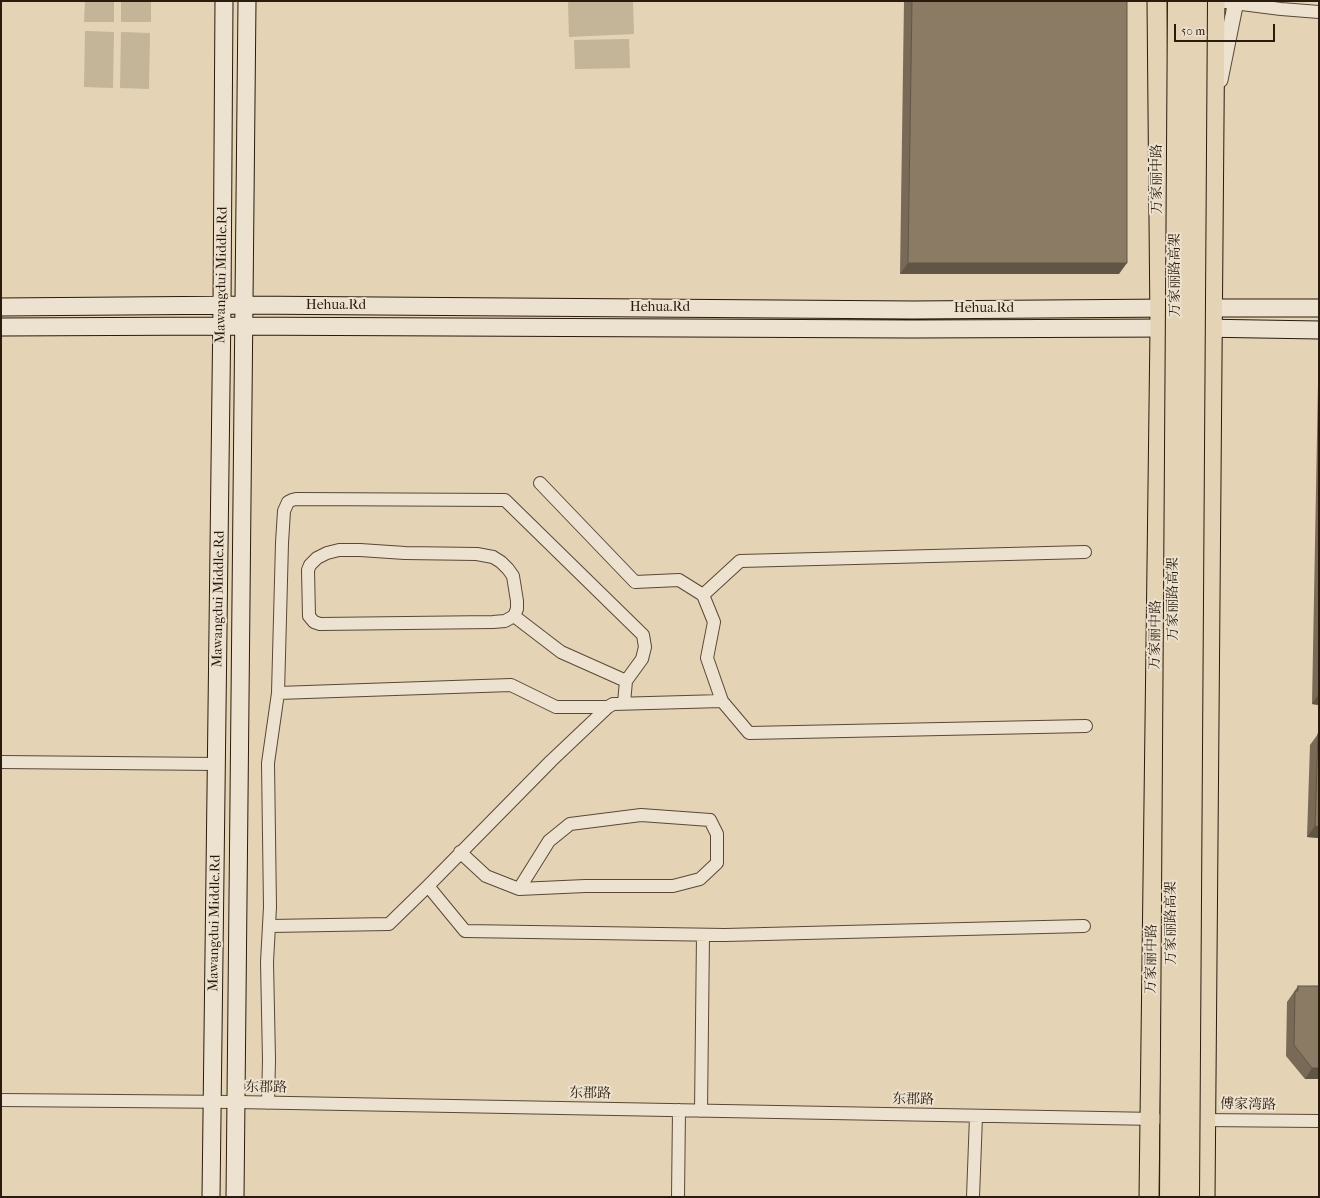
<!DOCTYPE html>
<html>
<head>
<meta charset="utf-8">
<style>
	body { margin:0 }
	#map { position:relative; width:1320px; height:1198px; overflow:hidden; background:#e4d3b5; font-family:"IM FELL French Canon",serif }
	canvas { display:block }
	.frame { position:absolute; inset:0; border:2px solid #2a1b0c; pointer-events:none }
	.scale { position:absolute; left:1174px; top:24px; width:101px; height:18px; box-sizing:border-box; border:2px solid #2a1b0c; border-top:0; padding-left:5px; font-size:12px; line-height:14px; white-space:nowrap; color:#2a1b0c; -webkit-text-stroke:3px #ede2cf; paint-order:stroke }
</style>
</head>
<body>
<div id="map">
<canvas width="1320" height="1198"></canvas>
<div class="frame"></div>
<div class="scale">50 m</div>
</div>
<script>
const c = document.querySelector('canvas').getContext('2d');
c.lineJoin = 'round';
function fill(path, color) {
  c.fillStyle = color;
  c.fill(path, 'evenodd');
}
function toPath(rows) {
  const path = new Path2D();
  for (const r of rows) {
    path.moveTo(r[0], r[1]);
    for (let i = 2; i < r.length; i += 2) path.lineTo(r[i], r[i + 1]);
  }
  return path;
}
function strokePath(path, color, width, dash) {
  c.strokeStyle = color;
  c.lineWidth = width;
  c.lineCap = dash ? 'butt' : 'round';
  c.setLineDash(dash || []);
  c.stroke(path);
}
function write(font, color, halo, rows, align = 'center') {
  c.font = font + ' "IM FELL French Canon","Noto Serif SC",serif';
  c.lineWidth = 4;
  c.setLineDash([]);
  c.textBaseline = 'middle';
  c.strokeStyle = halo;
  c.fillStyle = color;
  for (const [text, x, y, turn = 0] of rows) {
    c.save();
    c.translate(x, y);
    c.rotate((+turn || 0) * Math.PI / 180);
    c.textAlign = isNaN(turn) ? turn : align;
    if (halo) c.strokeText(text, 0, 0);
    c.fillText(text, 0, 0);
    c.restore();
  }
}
const green = toPath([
	[85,1,114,1,114,22,84,22],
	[121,1,151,1,151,22,121,22],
	[568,1,633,1,634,34,569,37],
	[85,31,114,32,113,88,84,87],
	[121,32,150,33,149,89,120,88],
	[629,39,630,68,575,69,574,40]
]);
const minor = toPath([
	[1218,1,1281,9,1319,12],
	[540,483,635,582,679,580,703,595,714,622,707,658,722,701],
	[703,595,740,561,1085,552],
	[514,616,517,609,517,601,513,576,508,569,501,562,493,557,477,554,405,553,360,550,339,550,327,553,317,558,310,565,308,570,309,616,314,622,320,624,493,622,505,621,514,616,561,652,626,681],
	[278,693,511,685,556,707,608,707],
	[1,762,217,764],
	[460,852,486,876,519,889,585,886,673,886,700,879,717,863,717,834,710,820,641,815,570,824,549,841,519,889],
	[428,886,465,931,725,935,1084,926],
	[270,926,389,924,428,886,551,761,608,707,613,704,722,701,749,733,1086,726],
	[1,1100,236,1102,1156,1119],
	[268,1103,269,1060,267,962,270,907,268,763,278,693,282,543,284,511,288,502,292,500,296,499,505,500,643,635,645,647,642,659,626,681,624,703],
	[701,1111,703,935],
	[1200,1120,1319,1121],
	[678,1197,679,1110],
	[973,1197,976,1116]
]);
const tertiary = toPath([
	[1220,80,1236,1]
]);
const secondary = toPath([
	[1,307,244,305,913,310,1173,308],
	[1199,308,1319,308],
	[1,327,222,326,913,329,1173,328],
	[1199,328,1319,330],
	[211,1197,222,305,224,1],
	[235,1197,247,1]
]);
const primary = toPath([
	[1149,1197,1160,328,1157,1],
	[1205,1197,1215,1]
]);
const trunkBridge = toPath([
	[1170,1197,1178,1],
	[1189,1197,1197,1]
]);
const wall = toPath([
	[904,1,1127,1,1119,274,900,274],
	[1319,381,1319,705,1312,704,1318,383],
	[1318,734,1319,838,1307,837,1310,745],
	[1298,986,1319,1079,1305,1079,1286,1056,1287,1002]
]);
const shadedWall = toPath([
	[908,263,1127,263,1119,274,900,274],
	[1319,694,1319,705,1312,704],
	[1315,826,1319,827,1319,838,1307,837],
	[1312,1068,1319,1068,1319,1079,1305,1079]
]);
const building = toPath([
	[912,1,1127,1,1127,263,908,263,912,1],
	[1318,734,1319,734,1319,827,1315,826,1318,734],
	[1298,986,1319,986,1319,1068,1312,1068,1294,1045,1295,991,1298,991,1298,986]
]);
const streetNames = [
	["万家丽中路",1158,179,-90],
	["Mawangdui Middle.Rd",222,275,-89],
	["万家丽路高架",1176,275,-90],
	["Hehua.Rd",336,306],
	["Hehua.Rd",660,308],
	["Hehua.Rd",984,309],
	["Mawangdui Middle.Rd",219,599,-89],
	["万家丽路高架",1174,599,-90],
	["万家丽中路",1156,635,-89],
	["Mawangdui Middle.Rd",215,923,-89],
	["万家丽路高架",1172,923,-90],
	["万家丽中路",1152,959,-89],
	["东郡路",266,1088,1],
	["东郡路",590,1094,1],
	["东郡路",913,1100,1],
	["傅家湾路",1248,1105,1]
];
fill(green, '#c4b498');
strokePath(minor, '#584936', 14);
strokePath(tertiary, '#584936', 17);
strokePath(secondary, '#2a1b0c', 19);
strokePath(primary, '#2a1b0c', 21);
strokePath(minor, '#ede2cf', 12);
strokePath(tertiary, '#ede2cf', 15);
strokePath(secondary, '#ede2cf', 17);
strokePath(primary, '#e4d3b5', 19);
strokePath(trunkBridge, '#2a1b0c', 22, []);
strokePath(trunkBridge, '#e4d3b5', 20);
fill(wall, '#786a56');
fill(shadedWall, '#615646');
fill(building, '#8b7b64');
strokePath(building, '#615646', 1);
write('14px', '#2a1b0c', '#ede2cf', streetNames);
</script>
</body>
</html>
